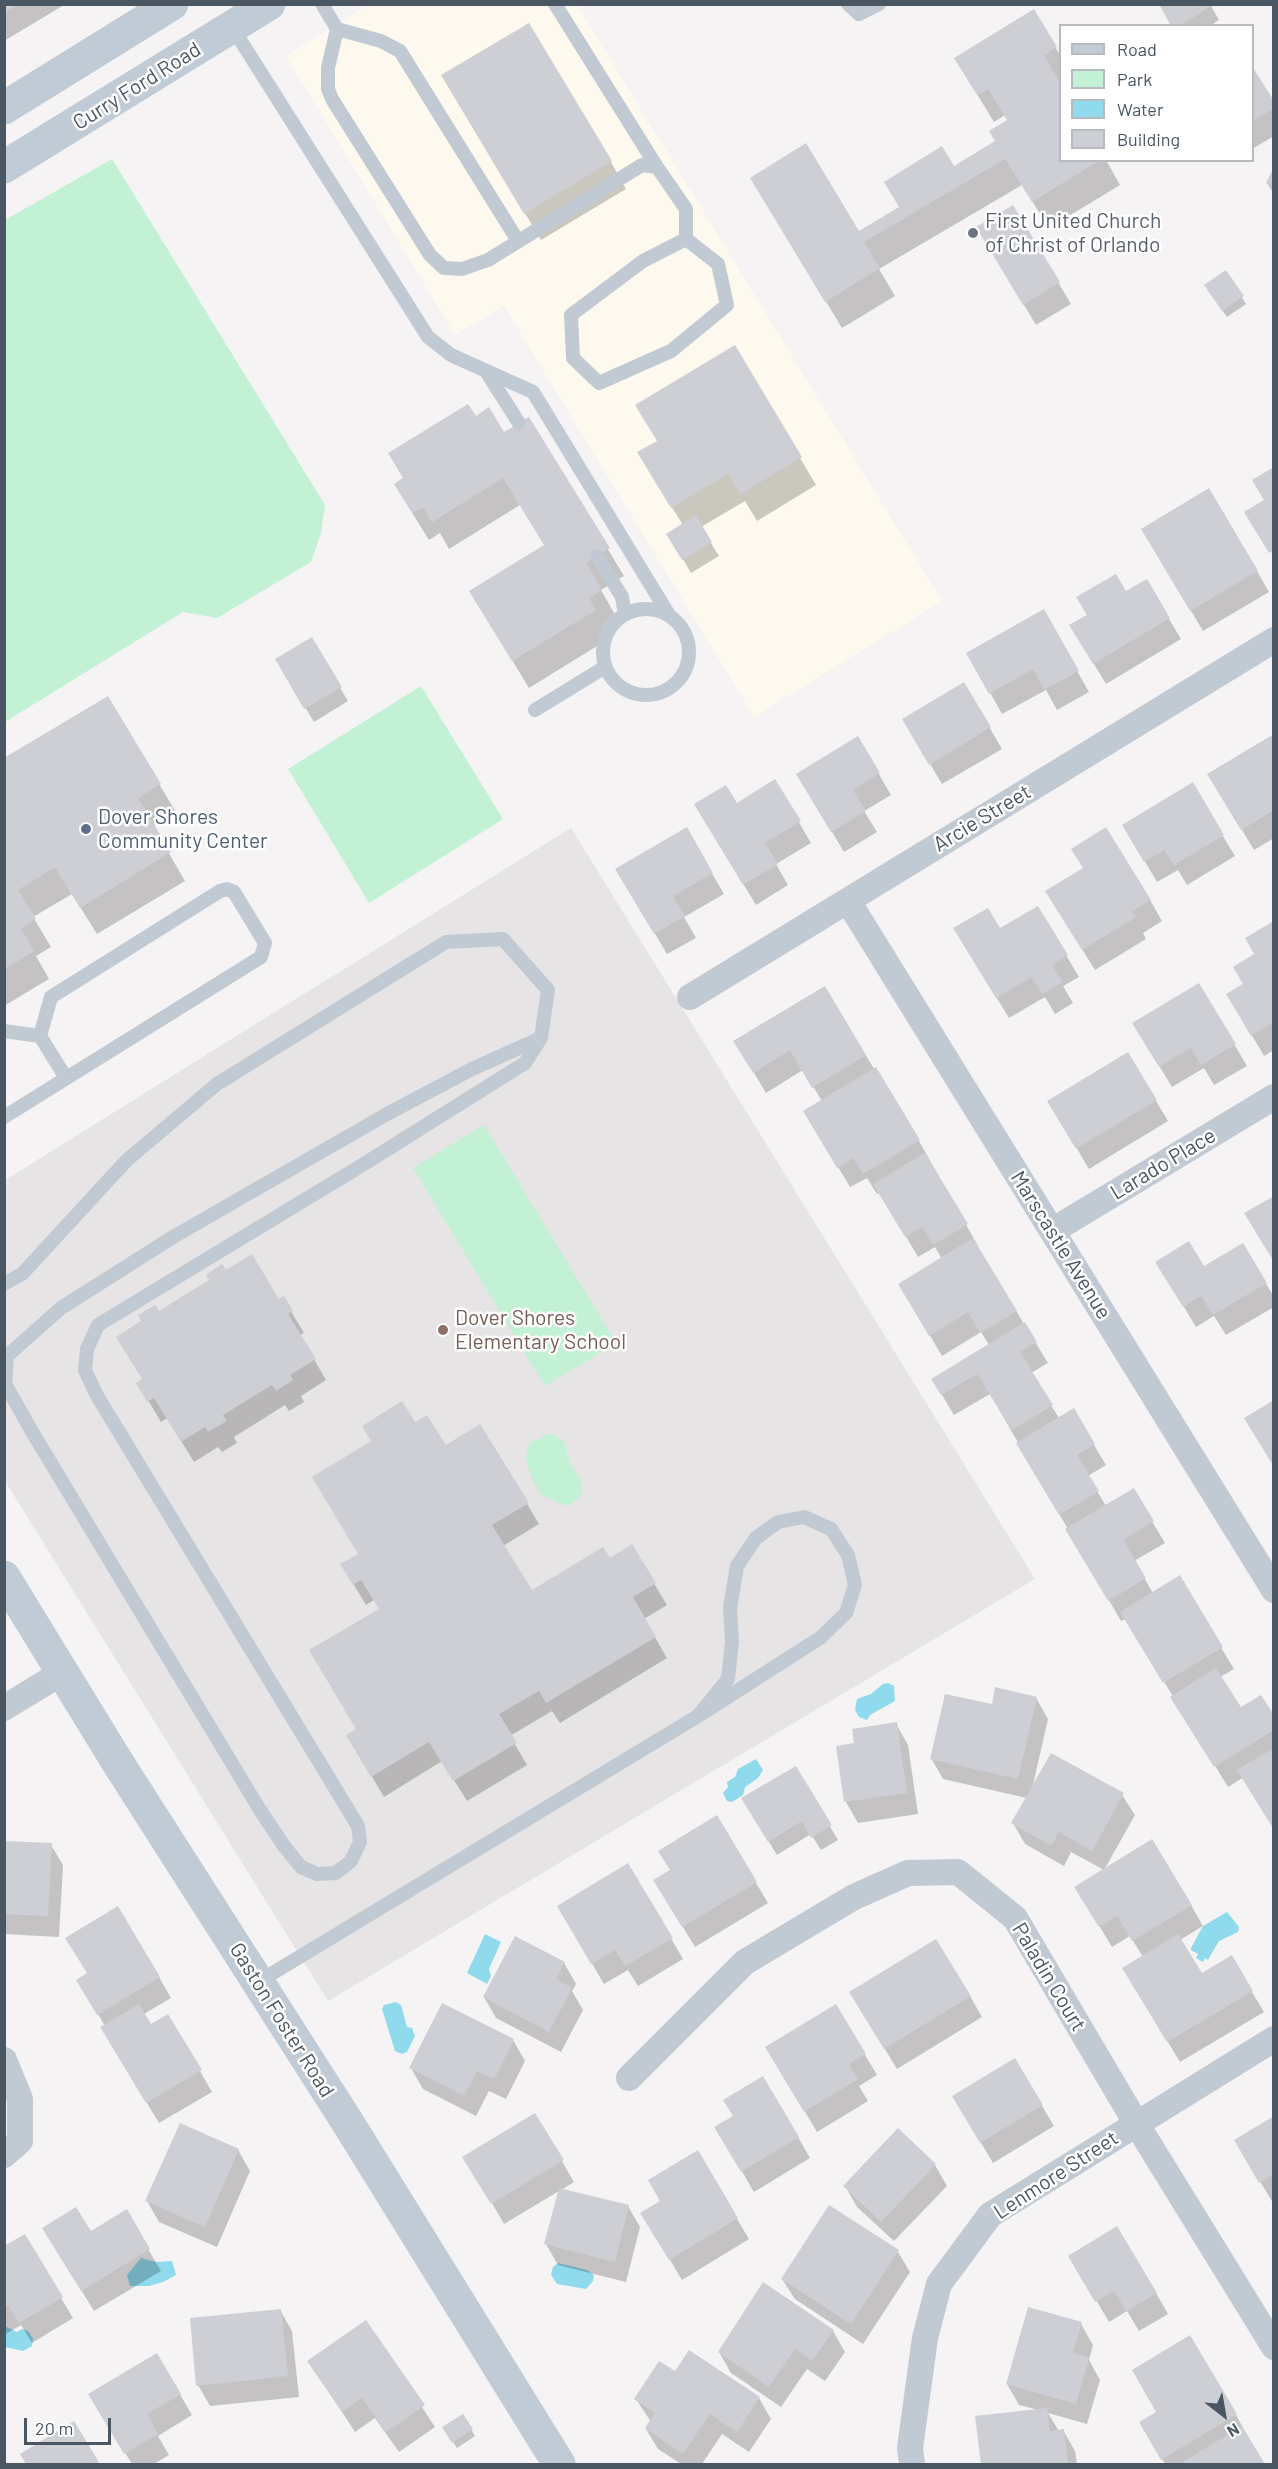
<!DOCTYPE html>
<html>
<head>
<meta charset="utf-8">
<style>
	body { margin:0 }
	#map { position:relative; width:1278px; height:2469px; overflow:hidden; background:#f5f3f3; font-family:Barlow,sans-serif }
	canvas { display:block }
	.frame { position:absolute; inset:0; border:6px solid #4a5661; pointer-events:none }
	.legend { position:absolute; left:1059px; top:24px; width:195px; height:138px; box-sizing:border-box; background:#fff; border:2px solid #b7bbc0; margin:0; padding:8px 10px; list-style:none; font-size:18px; color:#4a5661 }
	.legend li { display:flex; align-items:center; gap:12px; height:30px }
	.legend b { width:30px; border:2px solid #b7bbc0 }
	.north { position:absolute; left:1194px; top:2385px; width:60px; height:60px; -webkit-text-stroke:4px #fff; paint-order:stroke; rotate:149deg; font-size:16px; font-weight:700; line-height:24px; text-align:center; color:#4a5661 }
	.north::after { content:''; display:block; margin:auto; width:21px; height:27px; background:#4a5661; clip-path:polygon(50% 0,100% 100%,50% 72%,0 100%) }
	.scale { position:absolute; left:24px; top:2418px; width:87px; height:27px; box-sizing:border-box; border:3px solid #4a5661; border-top:0; padding-left:8px; font-size:18px; line-height:21px; white-space:nowrap; color:#4a5661; -webkit-text-stroke:4px #fff; paint-order:stroke }
</style>
</head>
<body>
<div id="map">
<canvas width="1278" height="2469"></canvas>
<div class="frame"></div>
<ul class="legend">
<li><b style="height:8px;background:#c1cbd6"></b>Road</li>
<li><b style="height:16px;background:#c3f1d5"></b>Park</li>
<li><b style="height:16px;background:#90daee"></b>Water</li>
<li><b style="height:16px;background:#cdcfd5"></b>Building</li>
</ul>
<div class="north">N</div>
<div class="scale">20 m</div>
</div>
<script>
const c = document.querySelector('canvas').getContext('2d');
c.lineJoin = 'round';
function fill(path, color) {
  c.fillStyle = color;
  c.fill(path, 'evenodd');
}
function toPath(rows) {
  const path = new Path2D();
  for (const r of rows) {
    if (r.length === 3) {
      path.moveTo(r[0] + r[2], r[1]);
      path.arc(r[0], r[1], r[2], 0, 2 * Math.PI);
      continue;
    }
    path.moveTo(r[0], r[1]);
    for (let i = 2; i < r.length; i += 2) path.lineTo(r[i], r[i + 1]);
  }
  return path;
}
function strokePath(path, color, width, dash) {
  c.strokeStyle = color;
  c.lineWidth = width;
  c.lineCap = dash ? 'butt' : 'round';
  c.setLineDash(dash || []);
  c.stroke(path);
}
function write(font, color, halo, rows, align = 'center') {
  c.font = font + ' Barlow,sans-serif';
  c.lineWidth = 5;
  c.setLineDash([]);
  c.textBaseline = 'middle';
  c.strokeStyle = halo;
  c.fillStyle = color;
  for (const [text, x, y, turn = 0] of rows) {
    c.save();
    c.translate(x, y);
    c.rotate((+turn || 0) * Math.PI / 180);
    c.textAlign = isNaN(turn) ? turn : align;
    if (halo) c.strokeText(text, 0, 0);
    c.fillText(text, 0, 0);
    c.restore();
  }
}
const commercial = toPath([
	[368,5,577,5,942,601,754,717,504,306,455,335,286,56]
]);
const education = toPath([
	[571,828,1035,1579,328,2001,5,1481,5,1180]
]);
const green = toPath([
	[112,159,325,505,321,533,311,562,217,618,183,612,5,722,5,220],
	[421,686,503,819,369,903,288,769],
	[484,1125,616,1343,545,1386,413,1168],
	[550,1433,564,1441,570,1464,580,1478,582,1492,578,1499,566,1506,541,1495,531,1477,526,1458,529,1443]
]);
const water = toPath([
	[888,1683,894,1686,895,1701,870,1715,867,1720,859,1717,855,1710,857,1699,871,1694,883,1684],
	[756,1759,763,1770,758,1778,745,1787,743,1795,732,1802,727,1801,723,1793,728,1787,727,1782,735,1777,738,1769],
	[1227,1912,1239,1927,1238,1932,1219,1941,1208,1960,1205,1958,1203,1962,1196,1958,1198,1954,1191,1950,1191,1948,1203,1926],
	[485,1934,501,1942,489,1969,491,1976,487,1984,467,1973],
	[396,2002,401,2005,407,2027,412,2028,415,2036,407,2052,402,2054,395,2051,382,2009,384,2005],
	[141,2258,156,2262,172,2261,176,2275,163,2282,149,2286,130,2286,127,2275],
	[558,2263,587,2270,594,2275,593,2281,586,2289,557,2284,551,2275,553,2267],
	[5,2326,17,2332,22,2329,28,2331,33,2339,32,2346,23,2351,5,2347]
]);
const shadow = toPath([
	[4,4,63,4,64,5,4,41],
	[1210,4,1219,20,1210,26,1173,26],
	[1034,11,1060,55,1059,83,1060,160,1106,160,1120,185,1049,228,1022,185,879,269,895,296,842,328,768,206,859,233,901,207,953,168,997,141,1008,121,1005,115,994,122,972,86],
	[1252,69,1274,103,1274,136,1252,149],
	[459,103,611,162,626,189,541,240],
	[1274,170,1274,194,1267,183],
	[1013,207,1071,304,1036,325,990,248],
	[1226,272,1246,304,1227,317,1210,292],
	[476,418,504,434,529,419,624,576,601,590,617,618,603,626,610,638,529,688,487,619,546,546,520,505,449,549,440,533,429,540,411,511],
	[800,458,816,485,757,521,745,501,701,527,719,556,691,573,668,534,683,525,655,480],
	[1155,550,1257,571,1269,592,1203,631],
	[1146,581,1181,639,1106,684,1071,626],
	[1043,611,1089,692,1057,710,1046,690,1002,714,968,653],
	[311,639,348,701,314,722,277,660],
	[964,684,1002,749,942,784,904,720],
	[107,698,176,812,153,826,185,881,97,934,72,894,33,917,51,947,36,956,49,979,4,1006,4,760],
	[1274,736,1274,838,1254,850,1221,795],
	[858,738,891,795,864,811,877,832,844,852,810,795],
	[775,781,811,843,776,864,788,885,756,905,708,825],
	[1192,785,1235,856,1187,885,1178,870,1157,882,1124,826],
	[686,829,724,894,684,917,696,938,667,954,617,869],
	[1150,900,1162,921,1143,933,1146,939,1095,970,1059,912],
	[1038,908,1079,977,1063,986,1073,1003,1055,1014,1045,997,1009,1018,967,949],
	[1274,923,1274,1050,1264,1056,1228,995,1245,985,1256,954],
	[1199,985,1247,1066,1214,1085,1204,1068,1172,1087,1134,1024],
	[824,988,919,1141,978,1246,977,1247,1048,1363,1031,1373,1059,1418,1073,1410,1106,1465,1088,1476,1106,1506,1133,1490,1165,1543,1134,1561,1153,1593,1179,1578,1234,1669,1220,1677,1240,1709,1274,1717,1274,1828,1244,1777,1228,1787,1126,1619,1121,1621,990,1394,954,1415,945,1400,933,1379,989,1345,981,1332,942,1356,912,1305,942,1259,935,1247,918,1257,880,1192,877,1194,867,1178,850,1187,817,1132,822,1101,803,1070,766,1093,735,1041],
	[1128,1054,1168,1121,1089,1169,1049,1101],
	[1243,1245,1274,1297,1274,1307,1226,1335,1214,1316,1196,1327,1157,1262,1204,1268],
	[225,1272,278,1301,283,1298,304,1333,300,1335,326,1380,301,1396,304,1402,289,1411,285,1405,234,1437,237,1443,222,1452,218,1447,194,1462,167,1418,161,1422,138,1383,144,1380,159,1313],
	[415,1424,527,1504,539,1524,503,1546,531,1592,609,1560,632,1547,667,1605,644,1619,667,1658,560,1723,552,1711,510,1736,527,1765,467,1801,442,1761,384,1797,348,1736,358,1730,380,1609,374,1600,366,1605,342,1565,359,1555],
	[1036,1698,1048,1719,1032,1789,1122,1795,1135,1815,1104,1870,1191,1905,1203,1926,1180,1940,1201,1975,1231,1957,1264,2012,1180,2062,1136,1989,1143,1957,1130,1936,1112,1947,1076,1887,1104,1870,1071,1852,1064,1866,1025,1844,1013,1823,1027,1798,943,1779,931,1758,993,1706],
	[896,1724,908,1745,918,1814,858,1823,846,1802,856,1744],
	[795,1768,838,1840,821,1850,811,1834,777,1855,743,1799],
	[717,1818,768,1903,695,1947,655,1881,671,1871],
	[4,1842,51,1845,63,1865,59,1937,4,1934],
	[628,1865,683,1959,638,1986,628,1970,604,1984,559,1907],
	[564,1963,576,1984,572,1991,583,2010,561,2052,496,2018,484,1997],
	[159,1977,171,1998,144,2014,151,2026,200,2071,212,2092,159,2123,114,2048,105,2026,78,1980],
	[970,1996,982,2017,897,2069,863,2013],
	[836,2006,877,2075,859,2086,868,2101,817,2132,779,2068],
	[513,2040,525,2061,506,2099,489,2091,476,2116,423,2089,411,2068],
	[1015,2060,1054,2126,993,2163,954,2097],
	[535,2115,574,2182,561,2190,628,2206,640,2227,626,2282,558,2265,546,2244,559,2191,504,2224,465,2157],
	[1274,2118,1274,2202,1273,2203,1236,2141],
	[716,2127,798,2137,810,2158,754,2192],
	[238,2150,250,2171,217,2247,159,2222,147,2201],
	[697,2152,749,2239,682,2280,642,2213,662,2201],
	[935,2165,947,2186,894,2241,857,2207,845,2186],
	[126,2212,161,2271,94,2311,56,2249,90,2233],
	[4,2248,61,2298,73,2318,32,2343,21,2325,4,2335],
	[898,2252,910,2272,863,2344,795,2299,782,2279],
	[1070,2256,1156,2293,1168,2314,1139,2331,1127,2311,1109,2322],
	[280,2310,292,2331,299,2397,210,2406,198,2385],
	[366,2322,435,2427,399,2452,375,2418,355,2432,309,2361],
	[1081,2324,1093,2345,1089,2360,1100,2380,1087,2424,1048,2413,1059,2431,1063,2430,1075,2451,1077,2464,982,2464,977,2417,1039,2410,1019,2405,1007,2384],
	[833,2331,845,2352,825,2381,807,2369,781,2407,731,2373,719,2352],
	[1189,2337,1236,2415,1263,2464,1165,2464,1141,2423,1158,2412],
	[689,2352,759,2398,771,2419,749,2452,722,2434,702,2464,681,2464,658,2449,646,2429,651,2422,636,2399,675,2373],
	[157,2355,192,2415,158,2436,169,2455,154,2464,132,2464,90,2395],
	[463,2416,475,2436,457,2448,444,2428],
	[73,2423,98,2464,27,2464,22,2455]
]);
const building = toPath([
	[4,4,19,4,4,13],
	[1159,4,1214,4,1179,26,1171,26],
	[1034,9,1057,47,1044,55,1060,83,1060,160,1100,160,1032,202,1005,159,864,242,880,268,825,302,750,178,806,143,859,231,899,207,884,182,942,146,954,166,995,141,989,131,1007,120,988,89,977,95,954,58],
	[529,23,612,161,524,214,441,75],
	[1252,66,1274,101,1274,108,1252,121],
	[1274,167,1274,187,1266,183],
	[1013,205,1060,282,1023,305,976,227],
	[1226,270,1244,296,1222,311,1204,285],
	[735,345,802,457,740,494,728,474,671,508,637,452,657,441,635,405],
	[468,404,476,416,489,407,504,432,529,417,610,548,586,563,602,590,589,598,596,610,512,661,469,591,544,545,503,478,432,522,423,507,412,513,394,484,403,478,388,453],
	[1274,467,1274,550,1269,553,1244,512,1264,500,1252,480],
	[1209,488,1258,571,1190,611,1141,529],
	[696,515,712,542,682,560,666,534],
	[1116,574,1126,591,1147,579,1170,618,1093,664,1069,625,1087,615,1076,597],
	[1044,609,1079,671,1044,690,1033,669,989,694,966,653],
	[312,637,342,687,304,709,275,659],
	[964,682,991,727,929,765,902,719],
	[108,696,161,784,138,798,171,852,80,908,55,867,18,890,36,919,21,929,34,951,4,969,4,758],
	[1274,734,1274,810,1241,830,1207,774],
	[858,736,880,773,853,790,866,811,831,832,796,774],
	[775,779,801,821,765,843,778,864,743,885,694,804,726,785,737,803],
	[1193,782,1224,835,1174,865,1164,850,1144,862,1122,825],
	[687,827,713,873,673,896,685,916,654,934,615,869],
	[1106,827,1151,900,1132,911,1136,917,1082,950,1045,891,1083,868,1071,849],
	[1038,906,1068,955,1052,965,1063,982,1042,994,1032,977,996,998,953,928,988,908,1000,928],
	[1274,921,1274,1022,1251,1036,1226,994,1243,984,1233,967,1254,954,1245,938],
	[1199,983,1236,1044,1201,1065,1191,1048,1159,1067,1132,1023],
	[825,986,866,1055,812,1088,790,1050,753,1073,733,1041],
	[1128,1052,1157,1100,1076,1149,1047,1101],
	[876,1067,920,1140,863,1174,853,1158,837,1168,803,1111],
	[925,1153,968,1224,933,1245,922,1227,905,1237,873,1184],
	[1274,1196,1274,1262,1244,1213],
	[973,1238,1017,1311,980,1333,968,1312,929,1336,898,1284],
	[1189,1241,1204,1266,1243,1243,1267,1283,1213,1315,1201,1296,1183,1307,1155,1262],
	[252,1254,279,1299,284,1296,293,1311,288,1314,316,1359,290,1375,293,1380,276,1391,272,1385,223,1415,227,1421,208,1432,205,1427,181,1442,154,1398,147,1402,136,1383,142,1379,116,1337,141,1321,138,1315,155,1305,159,1311,209,1280,206,1275,222,1264,226,1270],
	[1025,1322,1037,1342,1020,1352,1053,1405,1012,1430,977,1374,941,1395,931,1379],
	[1274,1400,1274,1467,1244,1418],
	[402,1401,415,1422,427,1415,446,1445,480,1424,529,1503,492,1525,532,1590,603,1547,610,1558,632,1544,656,1583,633,1597,656,1637,546,1703,539,1691,499,1714,517,1743,453,1781,429,1742,371,1777,346,1735,356,1729,309,1650,379,1609,361,1580,353,1585,340,1564,358,1554,312,1477,371,1441,362,1426],
	[1074,1408,1095,1444,1077,1455,1099,1491,1059,1515,1016,1443],
	[1134,1488,1154,1521,1123,1540,1146,1578,1108,1601,1065,1529],
	[1180,1575,1223,1647,1163,1683,1120,1612],
	[1216,1668,1241,1707,1261,1695,1274,1715,1274,1730,1214,1767,1170,1697],
	[995,1687,1037,1697,1018,1779,930,1759,945,1694,992,1704],
	[897,1722,907,1793,844,1802,836,1746,854,1743,852,1729],
	[1274,1748,1274,1830,1237,1770],
	[1051,1753,1124,1793,1092,1851,1059,1832,1051,1846,1011,1823],
	[796,1766,832,1825,811,1838,802,1821,768,1842,741,1798],
	[717,1815,757,1882,682,1927,653,1880,670,1870,658,1851],
	[1152,1839,1192,1905,1132,1941,1117,1916,1099,1927,1074,1887],
	[4,1841,52,1843,48,1916,4,1914],
	[628,1863,673,1938,625,1966,615,1950,591,1964,557,1906],
	[118,1906,160,1977,97,2015,76,1980,87,1973,65,1938],
	[1178,1934,1202,1973,1232,1955,1253,1991,1167,2042,1122,1968],
	[515,1936,565,1962,556,1979,572,1988,549,2032,483,1997],
	[936,1939,971,1996,884,2049,849,1992],
	[442,2003,514,2039,494,2079,477,2071,464,2096,409,2068],
	[139,2004,151,2024,168,2014,202,2070,146,2103,100,2027],
	[836,2004,866,2054,849,2064,858,2079,804,2112,765,2047],
	[1015,2058,1043,2105,980,2143,952,2096],
	[763,2076,799,2137,741,2172,714,2127,733,2116,723,2100],
	[535,2113,564,2160,491,2204,462,2157],
	[1274,2116,1274,2174,1259,2183,1234,2140],
	[180,2123,239,2149,205,2227,145,2201],
	[898,2128,936,2164,881,2222,843,2186],
	[698,2150,738,2218,669,2260,640,2213,660,2201,648,2180],
	[559,2188,629,2205,615,2262,544,2244],
	[829,2205,899,2250,851,2324,781,2279],
	[76,2207,91,2231,127,2209,150,2249,81,2291,42,2228],
	[1117,2226,1157,2293,1126,2311,1114,2291,1095,2302,1068,2256],
	[25,2234,63,2297,19,2323,8,2305,4,2307,4,2246],
	[763,2282,834,2330,812,2361,795,2349,769,2387,718,2352],
	[1028,2307,1082,2322,1073,2353,1089,2358,1076,2404,1006,2384],
	[281,2309,288,2376,196,2386,190,2318],
	[366,2320,425,2405,386,2432,362,2398,342,2412,307,2361],
	[1190,2335,1237,2414,1161,2460,1139,2422,1156,2412,1132,2370],
	[689,2350,760,2397,737,2432,710,2414,683,2454,645,2428,655,2413,634,2399,659,2361,675,2371],
	[157,2353,181,2394,147,2414,158,2434,124,2454,88,2394],
	[1047,2408,1050,2431,1064,2429,1068,2464,981,2464,975,2416],
	[463,2414,473,2429,452,2443,442,2427],
	[74,2421,100,2464,26,2464,20,2454],
	[1242,2426,1265,2464,1184,2464,1183,2462]
]);
const lane = toPath([
	[322,4,337,29,381,41,400,51,518,241],
	[555,4,657,167],
	[848,4,859,14,879,4],
	[232,27,428,337,451,355,533,392,669,615],
	[337,29,328,68,328,89,332,99,430,255,444,268,462,269,488,260,642,165,657,167,686,209,686,239],
	[686,239,718,264,727,305,671,351,599,383,573,358,571,315,643,261,686,239],
	[487,373,519,423],
	[597,556,622,597,625,614],
	[646,652,43],
	[535,710,605,667],
	[4,1031,40,1036,51,997,220,891,227,889,234,892,265,943,261,957,4,1117],
	[40,1036,66,1078],
	[4,1284,22,1274,127,1160,217,1084,446,942,503,939,548,990,541,1038,525,1063,364,1164,98,1325,87,1349,85,1370,96,1394,358,1826,360,1842,351,1861,336,1873,317,1874,301,1867,284,1846,260,1810,34,1435,5,1384,7,1356,61,1308,173,1237,387,1114,472,1069,541,1038],
	[258,1982,698,1716,820,1638,846,1613,855,1585,848,1555,831,1529,804,1517,778,1522,756,1538,737,1566,730,1608,732,1642,728,1679,698,1716]
]);
const street = toPath([
	[848,901,1274,1590],
	[690,997,1274,640],
	[1052,1231,1274,1097],
	[4,1708,63,1672],
	[4,2060,20,2099,20,2141,4,2155],
	[629,2078,745,1962,854,1897,908,1873,958,1872,1015,1918,1136,2123,1274,2347],
	[912,2464,910,2448,925,2338,939,2284,990,2215,1274,2039]
]);
const secondary = toPath([
	[4,108,172,4],
	[4,167,269,4],
	[4,1577,118,1763,348,2123,559,2464]
]);
const markers = [
	[973,233,6,"#6b7280"],
	[86,829,6,"#5c6f8a"],
	[443,1330,6,"#8d6e63"]
];
const streetNames = [
	["Curry Ford Road",137,86,-32],
	["Arcie Street",982,818,-31],
	["Larado Place",1163,1164,-31],
	["Marscastle Avenue",1061,1245,58],
	["Paladin Court",1049,1977,59],
	["Gaston Foster Road",282,2020,58],
	["Lenmore Street",1056,2175,-33]
];
const worshipNames = [
	["First United Church",985,221],
	["of Christ of Orlando",985,245]
];
const serviceNames = [
	["Dover Shores",98,817],
	["Community Center",98,841]
];
const educationNames = [
	["Dover Shores",455,1318],
	["Elementary School",455,1342]
];
fill(commercial, '#fdf9ef');
fill(education, '#e6e4e5');
fill(green, '#c3f1d5');
fill(water, '#90daee');
fill(shadow, '#0003');
fill(building, '#cdcfd5');
strokePath(lane, '#c1cad2', 14);
strokePath(street, '#c1cad2', 26);
strokePath(secondary, '#c1cbd6', 33);
for (const [x, y, r, color] of markers) {
  const dot = new Path2D();
  dot.arc(x, y, r, 0, 2 * Math.PI);
  c.fillStyle = color;
  c.fill(dot);
  strokePath(dot, '#fff', 2);
}
write('21px', '#4a5661', '#fff', streetNames);
write('21px', '#5b616d', '#fff', worshipNames, 'left');
write('21px', '#4e5e75', '#fff', serviceNames, 'left');
write('21px', '#785e54', '#fff', educationNames, 'left');
</script>
</body>
</html>
